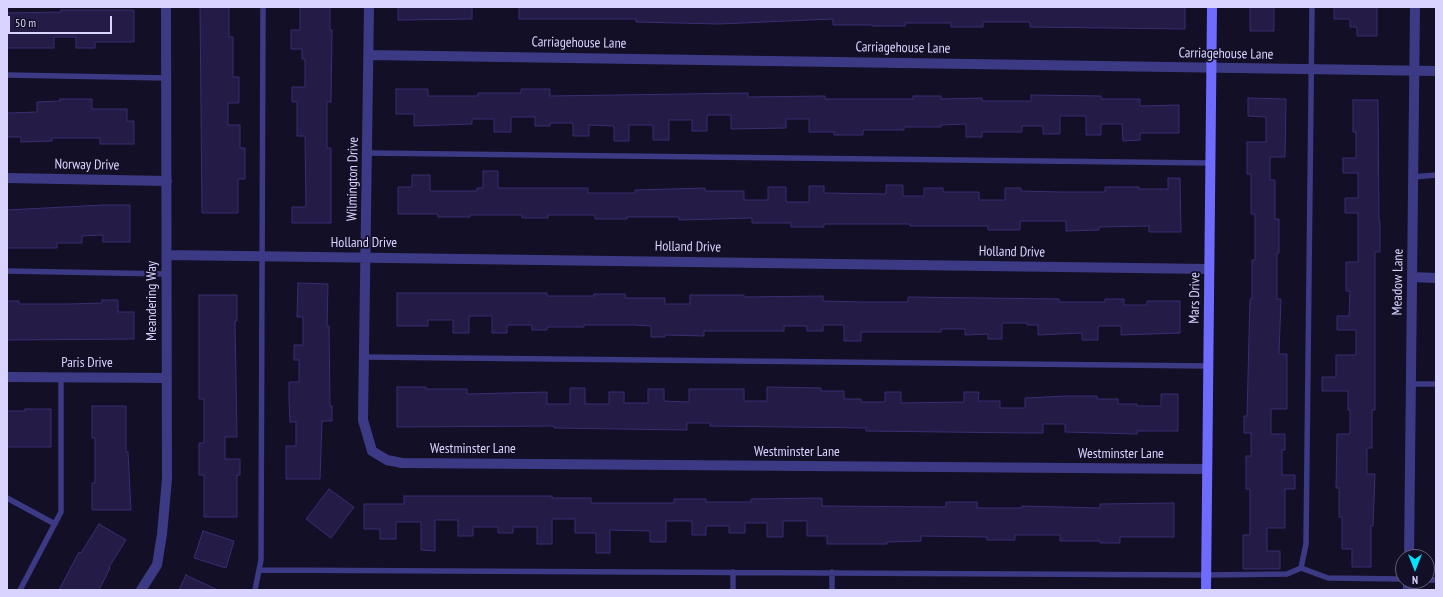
<!DOCTYPE html>
<html>
<head>
<meta charset="utf-8">
<style>
	body { margin:0 }
	#map { position:relative; width:1443px; height:597px; overflow:hidden; background:#130f26; font-family:"PT Sans Narrow",sans-serif }
	canvas { display:block }
	.frame { position:absolute; inset:0; border:8px solid #d9d4ff; pointer-events:none }
	.north { position:absolute; left:1395px; top:549px; width:40px; height:40px; box-sizing:border-box; background:#130f26; border:1px solid #625e7d; border-radius:50%; rotate:180deg; font-size:11px; font-weight:700; line-height:16px; text-align:center; color:#d9d4ff }
	.north::after { content:''; display:block; margin:auto; width:14px; height:18px; background:#00e5ff; clip-path:polygon(50% 0,100% 100%,50% 72%,0 100%) }
	.scale { position:absolute; left:8px; top:16px; width:104px; height:18px; box-sizing:border-box; border:2px solid #d9d4ff; border-top:0; padding-left:5px; font-size:12px; line-height:14px; white-space:nowrap; color:#d9d4ff; -webkit-text-stroke:3px #130f26; paint-order:stroke }
</style>
</head>
<body>
<div id="map">
<canvas width="1443" height="597"></canvas>
<div class="frame"></div>
<div class="north">N</div>
<div class="scale">50 m</div>
</div>
<script>
const c = document.querySelector('canvas').getContext('2d');
c.lineJoin = 'round';
function fill(path, color) {
  c.fillStyle = color;
  c.fill(path, 'evenodd');
}
function toPath(rows) {
  const path = new Path2D();
  for (const r of rows) {
    path.moveTo(r[0], r[1]);
    for (let i = 2; i < r.length; i += 2) path.lineTo(r[i], r[i + 1]);
  }
  return path;
}
function strokePath(path, color, width, dash) {
  c.strokeStyle = color;
  c.lineWidth = width;
  c.lineCap = dash ? 'butt' : 'round';
  c.setLineDash(dash || []);
  c.stroke(path);
}
function write(font, color, halo, rows, align = 'center') {
  c.font = font + ' "PT Sans Narrow",sans-serif';
  c.lineWidth = 3.5;
  c.setLineDash([]);
  c.textBaseline = 'middle';
  c.strokeStyle = halo;
  c.fillStyle = color;
  for (const [text, x, y, turn = 0] of rows) {
    c.save();
    c.translate(x, y);
    c.rotate((+turn || 0) * Math.PI / 180);
    c.textAlign = isNaN(turn) ? turn : align;
    if (halo) c.strokeText(text, 0, 0);
    c.fillText(text, 0, 0);
    c.restore();
  }
}
const building = toPath([
	[200,7,229,7,229,37,233,37,233,77,239,77,239,103,228,103,228,125,240,125,240,148,245,148,245,179,238,179,238,213,202,213,200,7],
	[300,7,330,7,330,30,332,30,331,102,327,102,327,148,331,148,331,223,292,223,292,207,306,207,305,136,297,136,297,102,292,102,292,87,305,87,305,59,302,59,302,49,291,49,291,30,300,30,300,7],
	[398,7,472,7,472,19,398,20,398,7],
	[519,7,1185,7,1185,29,1030,27,1030,22,983,22,983,27,951,27,951,23,905,23,905,26,872,26,872,25,833,25,833,19,719,24,636,22,636,19,519,19,519,7],
	[1250,7,1274,7,1274,31,1250,31,1250,7],
	[1334,7,1377,7,1377,36,1357,36,1357,27,1350,27,1350,19,1334,19,1334,7],
	[61,10,134,10,134,42,95,42,95,48,76,48,76,37,54,37,54,48,7,48,7,13,61,12,61,10],
	[396,89,428,89,428,96,478,96,478,93,521,93,521,89,550,89,550,96,748,93,748,97,825,96,825,99,913,99,913,96,941,96,941,99,982,98,982,101,1031,101,1031,95,1101,96,1101,99,1140,99,1140,106,1179,105,1179,133,1140,133,1140,140,1123,141,1122,124,1101,124,1101,135,1086,135,1086,116,1060,116,1060,134,1043,134,1043,126,1022,126,1022,132,982,132,982,137,966,137,966,124,941,125,941,127,904,127,904,130,863,130,863,135,834,135,834,132,809,132,809,119,786,119,786,128,731,129,731,115,707,115,707,131,692,131,692,120,669,120,669,140,653,140,653,125,629,125,629,141,614,141,614,126,589,125,589,136,573,136,573,123,550,123,550,126,535,126,535,117,511,117,511,132,494,132,494,119,472,119,472,124,414,126,414,114,396,114,396,89],
	[1248,98,1286,99,1285,157,1270,157,1270,180,1275,180,1275,219,1279,219,1279,253,1277,253,1277,299,1281,299,1279,354,1287,354,1287,409,1271,409,1271,434,1285,434,1285,450,1282,450,1282,475,1295,475,1295,489,1285,489,1285,528,1267,528,1267,551,1280,551,1280,569,1243,569,1243,535,1250,535,1250,489,1246,489,1246,456,1251,456,1251,433,1244,433,1244,416,1247,416,1250,299,1252,299,1252,260,1255,260,1255,214,1251,214,1251,174,1247,174,1247,142,1266,142,1266,117,1248,116,1248,98],
	[60,99,92,99,92,109,127,109,127,121,134,121,134,144,100,144,100,138,52,138,52,141,21,142,21,137,7,137,7,113,37,112,37,102,60,101,60,99],
	[1353,100,1378,100,1379,221,1380,221,1380,252,1375,252,1375,410,1372,410,1372,448,1367,448,1367,474,1375,474,1373,526,1371,526,1371,567,1352,567,1352,549,1342,549,1342,517,1339,517,1339,488,1336,488,1337,434,1350,434,1350,410,1348,410,1348,391,1322,391,1322,377,1336,377,1336,355,1356,355,1356,330,1337,330,1337,316,1349,316,1350,291,1346,291,1346,262,1358,262,1358,213,1345,213,1345,198,1358,198,1358,173,1343,173,1343,158,1356,158,1356,132,1353,132,1353,100],
	[483,171,498,171,498,188,588,188,588,193,635,193,635,190,705,188,705,191,744,191,744,200,768,200,768,187,786,187,786,202,809,202,809,186,824,186,824,193,886,194,886,185,903,185,903,196,924,196,924,188,943,188,943,192,979,192,979,200,1005,200,1005,188,1021,188,1021,191,1060,192,1105,192,1105,187,1139,187,1139,189,1168,189,1168,178,1180,178,1181,232,1149,232,1149,226,1099,227,1099,230,1066,231,1066,221,1020,221,1020,230,988,230,988,226,910,226,910,224,824,224,824,227,791,227,791,223,752,223,752,218,679,220,679,217,627,217,627,219,595,219,595,215,548,215,548,218,522,218,522,215,470,215,470,217,438,217,438,214,398,214,398,187,412,187,412,175,430,175,430,191,477,191,477,188,483,188,483,171],
	[103,205,130,205,130,242,103,242,103,235,82,236,82,243,57,243,57,248,7,248,7,210,103,205],
	[298,283,328,284,327,326,329,326,330,406,332,406,332,421,322,421,320,479,286,479,286,446,296,446,296,422,290,422,289,399,289,382,299,382,299,360,294,360,294,345,303,345,303,317,297,317,298,283],
	[397,293,547,293,547,296,594,296,594,294,625,294,625,298,665,298,665,304,690,304,690,295,744,295,744,297,823,296,823,301,861,302,908,302,908,297,1059,299,1059,302,1105,302,1105,299,1124,299,1124,305,1147,305,1147,301,1180,301,1180,333,1121,335,1121,326,1098,326,1098,340,1082,340,1082,333,1038,335,1038,325,1027,325,1027,323,1002,323,1002,339,988,339,988,334,965,335,965,329,941,329,941,332,861,332,861,341,844,341,844,325,823,325,823,331,807,331,807,326,784,326,784,331,704,331,704,336,665,335,665,337,651,337,651,326,634,325,584,325,584,327,547,327,547,330,532,330,532,325,507,325,507,333,492,333,492,316,469,316,469,333,453,333,453,320,428,320,428,326,397,326,397,293],
	[199,295,237,295,237,321,235,321,237,437,225,437,225,459,240,459,240,475,237,475,237,517,204,517,204,475,199,475,199,443,204,443,204,399,199,399,199,295],
	[102,300,118,300,118,312,134,312,134,339,7,340,7,301,19,301,19,304,69,304,102,303,102,300],
	[397,387,426,387,426,389,467,389,467,394,547,392,547,404,570,404,570,388,585,388,585,404,609,404,609,392,624,392,624,403,648,403,648,389,664,389,664,401,689,402,689,389,744,389,744,401,767,401,767,387,821,388,821,391,844,391,844,399,861,399,861,402,885,402,885,392,901,392,901,403,964,402,964,392,979,392,978,401,1000,401,1000,408,1025,408,1025,398,1065,396,1097,396,1097,399,1118,399,1118,404,1137,404,1137,406,1161,406,1161,394,1178,394,1178,431,1137,431,1137,434,1065,432,1065,424,1043,424,1043,433,1025,433,866,431,866,428,710,426,710,423,687,423,687,430,554,428,554,426,397,427,397,387],
	[92,406,126,406,126,452,128,452,131,510,92,510,92,483,95,483,95,438,92,438,92,406],
	[25,409,51,409,51,447,7,447,7,411,25,411,25,409],
	[329,489,354,507,331,538,306,519,329,489],
	[404,496,552,496,552,498,591,498,591,503,674,503,674,499,706,499,706,502,751,502,751,499,822,498,822,506,946,507,946,502,977,502,977,508,1022,508,1022,506,1100,508,1100,504,1174,503,1174,537,1120,537,1120,543,1100,543,1100,541,1060,541,1060,535,1015,535,1015,540,987,540,987,537,921,536,921,541,887,542,887,544,827,544,827,536,807,536,807,521,783,521,783,537,767,537,767,523,745,523,745,533,729,533,729,526,706,526,706,535,692,535,692,521,666,521,666,542,650,542,650,531,610,530,610,553,596,553,596,533,575,533,575,519,552,519,552,544,537,544,537,527,513,527,513,533,498,533,498,527,473,527,473,536,458,536,458,520,435,520,435,551,421,550,421,522,396,522,396,539,380,539,380,529,364,529,364,504,404,504,404,496],
	[99,524,126,540,109,567,110,568,99,590,59,590,79,552,81,553,99,524],
	[203,531,234,541,226,568,194,558,203,531],
	[186,575,194,579,218,590,179,590,186,575]
]);
const lane = toPath([
	[7,75,167,78],
	[367,153,1210,163],
	[1413,177,1436,175],
	[7,271,167,274],
	[364,357,1208,366],
	[1411,384,1436,384],
	[7,498,55,524],
	[1301,568,1306,544,1312,7],
	[259,570,1206,575,1287,574,1301,568,1328,578,1403,579],
	[733,572,733,590],
	[832,572,832,590],
	[1427,580,1436,580],
	[20,590,61,512,61,377],
	[255,590,261,560,263,7]
]);
const street = toPath([
	[369,7,363,420,372,451,387,460,402,463,1207,469],
	[369,55,1436,71],
	[7,178,167,181],
	[167,255,1209,269],
	[1412,277,1436,278],
	[7,377,166,378],
	[1409,557,1415,7],
	[141,590,157,565,162,534,167,479,166,7],
	[1408,590,1408,581]
]);
const secondary = toPath([
	[1206,590,1212,7]
]);
const streetNames = [
	["Carriagehouse Lane",579,43,1],
	["Carriagehouse Lane",903,48,1],
	["Carriagehouse Lane",1226,54,1],
	["Norway Drive",87,165,1],
	["Wilmington Drive",353,179,-89],
	["Holland Drive",364,243],
	["Holland Drive",688,247,1],
	["Holland Drive",1012,252,1],
	["Meadow Lane",1398,282,-89],
	["Mars Drive",1195,298,-89],
	["Meandering Way",152,301,-90],
	["Paris Drive",87,363],
	["Westminster Lane",473,449],
	["Westminster Lane",797,452],
	["Westminster Lane",1121,454]
];
fill(building, '#241b47');
strokePath(building, '#3b2d73', 1);
strokePath(lane, '#3d3a85', 5.5);
strokePath(street, '#3d3a85', 10);
strokePath(secondary, '#6f6bff', 10);
write('14px', '#d9d4ff', '#130f26', streetNames);
</script>
</body>
</html>
